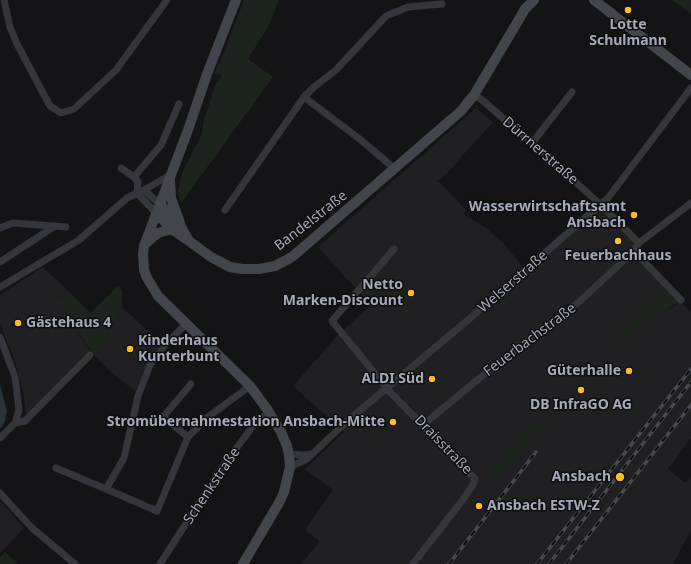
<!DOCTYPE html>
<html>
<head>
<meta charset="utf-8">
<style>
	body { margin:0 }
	canvas { display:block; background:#141416 }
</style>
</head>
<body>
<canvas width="691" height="564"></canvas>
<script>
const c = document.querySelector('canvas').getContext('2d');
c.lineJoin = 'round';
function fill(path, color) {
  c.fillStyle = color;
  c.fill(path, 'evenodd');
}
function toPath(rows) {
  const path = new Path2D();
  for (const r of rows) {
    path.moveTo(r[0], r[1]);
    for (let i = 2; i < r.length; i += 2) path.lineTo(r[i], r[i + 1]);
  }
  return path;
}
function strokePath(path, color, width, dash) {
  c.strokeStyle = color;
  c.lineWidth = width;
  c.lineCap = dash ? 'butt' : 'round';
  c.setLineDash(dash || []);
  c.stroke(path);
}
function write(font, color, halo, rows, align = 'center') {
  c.font = font + ' "Noto Sans",sans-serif';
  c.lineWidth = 3;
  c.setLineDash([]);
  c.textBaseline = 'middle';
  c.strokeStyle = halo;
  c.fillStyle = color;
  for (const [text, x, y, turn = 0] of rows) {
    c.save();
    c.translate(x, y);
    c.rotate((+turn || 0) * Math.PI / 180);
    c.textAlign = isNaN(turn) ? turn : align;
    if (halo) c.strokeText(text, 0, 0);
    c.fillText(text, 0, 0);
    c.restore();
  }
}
const built = toPath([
	[476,108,493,122,461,157,451,169,438,181,466,210,463,214,487,229,506,246,527,273,603,205,642,243,635,251,666,285,614,338,681,302,691,312,691,438,668,469,685,483,691,477,691,530,673,564,301,564,320,541,305,530,333,490,305,469,344,432,293,386,338,335,371,305,318,247],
	[43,267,68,291,55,303,78,327,76,330,90,350,26,415,23,390,13,356,0,324,0,295],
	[122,307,152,335,163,343,146,367,135,391,112,373,95,356,115,335,110,326],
	[0,501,24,528,0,553]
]);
const green = toPath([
	[244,0,279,0,268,27,248,59,273,77,181,203,178,192,182,173,202,134,203,123,215,86,222,75,214,74,225,50],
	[672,0,691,0,691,14],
	[666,285,681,302,675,304,618,341,614,337],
	[118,286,122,290,122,307,110,326,116,335,95,356,76,329,78,327,55,303,68,291,90,313],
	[532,422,539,429,494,479,488,475],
	[5,552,18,564,0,564,0,557]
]);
const water = toPath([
	[0,385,7,411,5,421,0,429]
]);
const street = toPath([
	[4,0,10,27,17,44,50,106,61,113,74,109,116,70,167,0],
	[474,95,482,100,532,143,601,205,639,243],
	[304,97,361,140,395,169],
	[532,143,572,92],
	[121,168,134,177,138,182,137,193],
	[134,177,161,145,179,104],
	[144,190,170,175],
	[137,193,156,213],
	[225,210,304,97,314,87,336,70,386,16,408,7,442,4],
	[0,228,13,223,66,227],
	[394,249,332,321,390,392,475,479,473,485,461,502,413,564],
	[634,251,681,300],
	[0,262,55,226],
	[0,287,79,240,127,198,144,190,160,204],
	[186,324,166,344,150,365,138,396,124,458,106,489,157,511,188,437,208,417,250,386],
	[0,337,15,377,19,410,15,423,0,438],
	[15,423,25,421,90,355],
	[423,425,499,362,579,302,634,251,639,243,691,203],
	[188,437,163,417,191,384],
	[289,454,302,455,312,454],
	[290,467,307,459,345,423,468,320,608,198,691,88],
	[56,468,106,489],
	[0,493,32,528,75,564],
	[160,564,223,466,256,422,269,413]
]);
const secondary = toPath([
	[236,0,207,74,188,130,144,246,143,254,144,270,146,276,158,296,250,386,267,409,281,432,287,446,289,455,290,467,284,492,280,501,243,564],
	[594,0,691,75],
	[170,179,171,198,180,223],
	[160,204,181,227,189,241,211,257,230,267,242,269,259,269,275,266,292,257,461,111,474,95,518,21,525,9,534,0],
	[156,213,173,230,186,239],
	[145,244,158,233,168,230,173,230]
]);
const rail = toPath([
	[449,564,536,452],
	[537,564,691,369],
	[549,564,691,382],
	[566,564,691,405]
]);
const markers = [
	[628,10,4,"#ffbd23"],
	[634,215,4,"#ffbd23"],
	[618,241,4,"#ffbd23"],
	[411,293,4,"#ffbd23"],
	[18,323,4,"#ffbd23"],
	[130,349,4,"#ffbd23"],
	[629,371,4,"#ffbd23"],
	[432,379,4,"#ffbd23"],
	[581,390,4,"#ffbd23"],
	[393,422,4,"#ffbd23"],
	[620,477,5,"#ffbd23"],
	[479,506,4,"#ffbd23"]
];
const poiNames = [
	["Lotte",628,25,"center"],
	["Schulmann",628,41,"center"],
	["Wasserwirtschaftsamt",626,207],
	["Ansbach",626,223],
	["Feuerbachhaus",618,256,"center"],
	["Netto",403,285],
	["Marken-Discount",403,301],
	["Gästehaus 4",26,323,"left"],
	["Kinderhaus",138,341,"left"],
	["Kunterbunt",138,357,"left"],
	["Güterhalle",621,371],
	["ALDI Süd",424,379],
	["DB InfraGO AG",581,405,"center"],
	["Stromübernahmestation Ansbach-Mitte",385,422],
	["Ansbach",611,477],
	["Ansbach ESTW-Z",487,506,"left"]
];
const streetNames = [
	["Dürrnerstraße",540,151,41],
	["Bandelstraße",311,221,-38],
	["Welserstraße",513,282,-41],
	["Feuerbachstraße",530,340,-37],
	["Draisstraße",443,445,46],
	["Schenkstraße",212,486,-56]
];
fill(built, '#202023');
fill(green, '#1c241d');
fill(water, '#29333b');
strokePath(street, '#35363b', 7);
strokePath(secondary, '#43454c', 10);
strokePath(rail, '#484a51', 3.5);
strokePath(rail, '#0f0f11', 2, [6]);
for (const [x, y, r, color] of markers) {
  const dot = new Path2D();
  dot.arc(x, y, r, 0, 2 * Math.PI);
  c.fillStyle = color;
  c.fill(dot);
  strokePath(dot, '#0f0f11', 1.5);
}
write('bold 14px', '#a5aab8', '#0f0f11', poiNames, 'right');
write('14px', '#a5aab8', '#0f0f11', streetNames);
</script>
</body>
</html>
